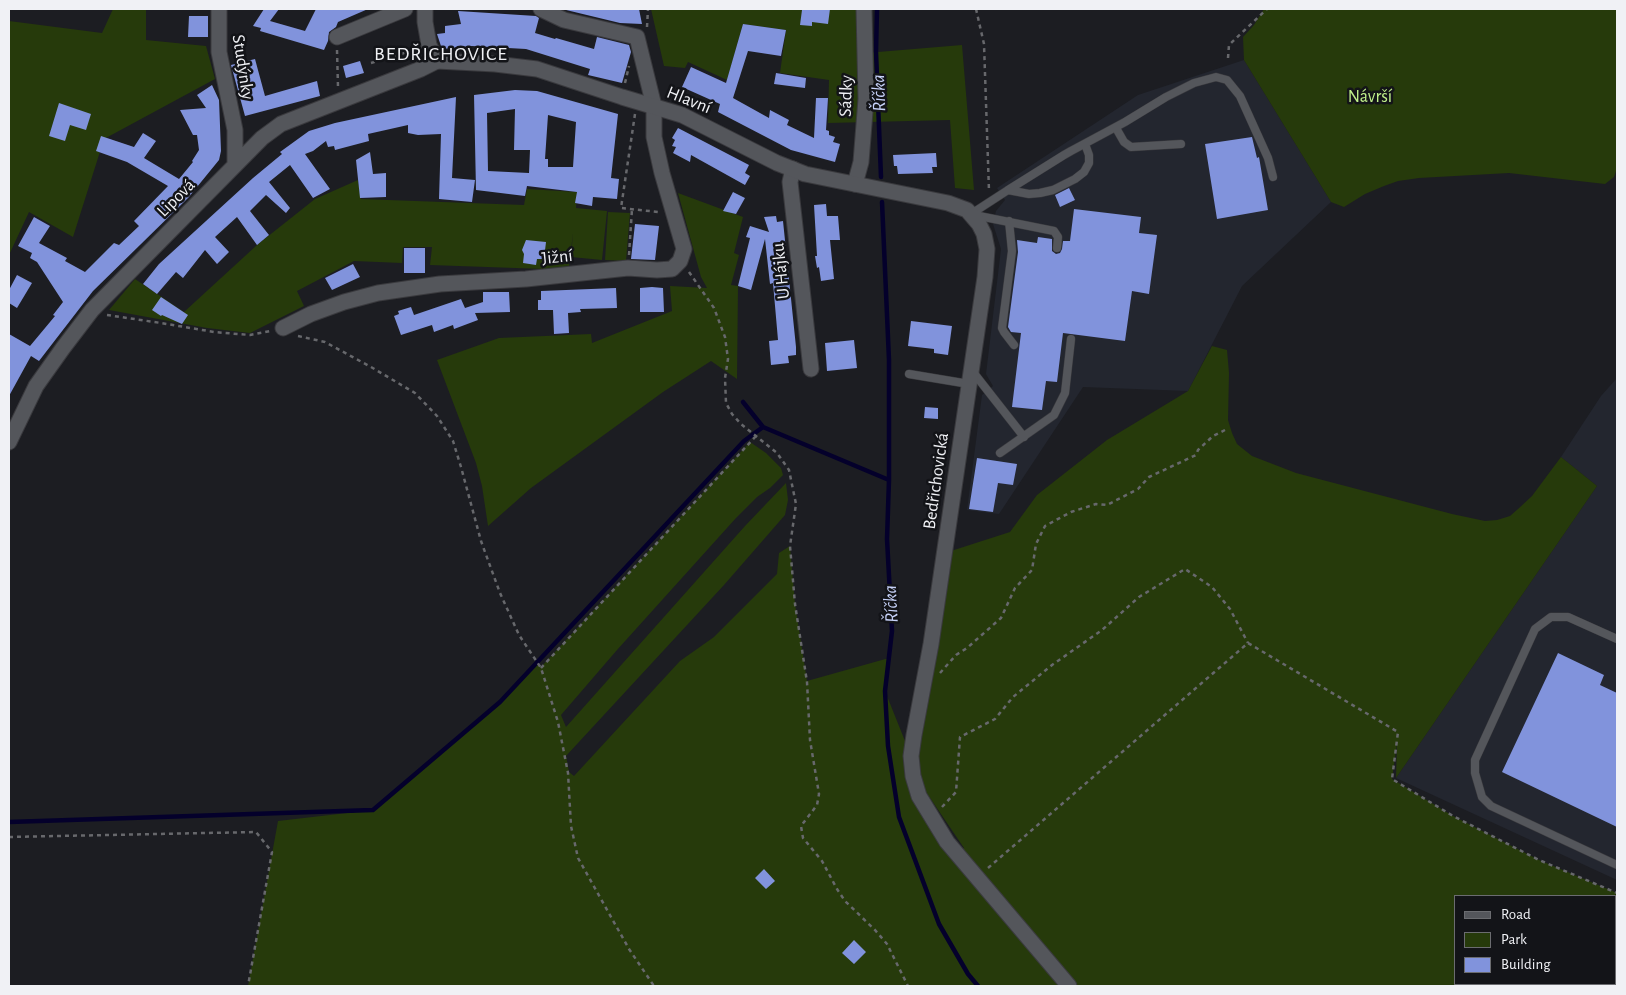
<!DOCTYPE html>
<html>
<head>
<meta charset="utf-8">
<style>
	body { margin:0 }
	#map { position:relative; width:1626px; height:995px; overflow:hidden; background:#1c1d22; font-family:"Alegreya Sans",sans-serif }
	canvas { display:block }
	.frame { position:absolute; inset:0; border:10px solid #f0f1f5; pointer-events:none }
	.legend { position:absolute; left:1454px; top:895px; width:162px; height:90px; box-sizing:border-box; background:#131418; border:1px solid #6b6c70; margin:0; padding:6px 9px; list-style:none; font-size:15px; color:#f0f1f5 }
	.legend li { display:flex; align-items:center; gap:10px; height:25px }
	.legend b { width:25px; border:1px solid #6b6c70 }
</style>
</head>
<body>
<div id="map">
<canvas width="1626" height="995"></canvas>
<div class="frame"></div>
<ul class="legend">
<li><b style="height:6px;background:#54565b"></b>Road</li>
<li><b style="height:14px;background:#263a0b"></b>Park</li>
<li><b style="height:14px;background:#8193dc"></b>Building</li>
</ul>
</div>
<script>
const c = document.querySelector('canvas').getContext('2d');
c.lineJoin = 'round';
function fill(path, color) {
  c.fillStyle = color;
  c.fill(path, 'evenodd');
}
function toPath(rows) {
  const path = new Path2D();
  for (const r of rows) {
    path.moveTo(r[0], r[1]);
    for (let i = 2; i < r.length; i += 2) path.lineTo(r[i], r[i + 1]);
  }
  return path;
}
function strokePath(path, color, width, dash) {
  c.strokeStyle = color;
  c.lineWidth = width;
  c.lineCap = dash ? 'butt' : 'round';
  c.setLineDash(dash || []);
  c.stroke(path);
}
function write(font, color, halo, rows, align = 'center') {
  c.font = font + ' "Alegreya Sans",sans-serif';
  c.lineWidth = 5;
  c.setLineDash([]);
  c.textBaseline = 'middle';
  c.strokeStyle = halo;
  c.fillStyle = color;
  for (const [text, x, y, turn = 0] of rows) {
    c.save();
    c.translate(x, y);
    c.rotate((+turn || 0) * Math.PI / 180);
    c.textAlign = isNaN(turn) ? turn : align;
    if (halo) c.strokeText(text, 0, 0);
    c.fillText(text, 0, 0);
    c.restore();
  }
}
const built = toPath([
	[1244,60,1331,202,1242,286,1188,391,1083,387,999,514,967,510,982,395,993,386,986,374,1001,249,993,224,996,211,1005,200,997,188,1138,95],
	[1617,378,1617,880,1396,778,1597,486,1561,457,1601,396]
]);
const green = toPath([
	[113,9,146,9,146,40,206,46,215,79,104,139,73,237,29,212,9,255,9,21,102,33],
	[651,9,863,9,866,53,962,45,974,190,955,188,950,120,828,123,829,80,780,73,786,30,743,24,727,80,688,62,685,68,664,66],
	[1264,9,1617,9,1617,168,1614,177,1605,184,1509,173,1419,178,1398,181,1384,186,1365,194,1344,207,1331,202,1244,60,1243,37,1254,25],
	[358,180,361,199,524,205,527,189,577,192,576,208,607,211,602,260,571,257,573,233,569,267,544,269,430,265,432,247,403,247,402,263,354,261,297,291,304,306,250,333,207,328,109,310,135,279,184,312,257,245,315,199],
	[678,193,743,217,734,253,739,255,731,285,738,286,737,379,711,361,663,392,531,488,488,526,482,486,476,463,437,360,499,338,591,334,592,343,672,311,670,286,707,288,701,277],
	[608,212,630,213,626,261,605,260],
	[1212,346,1227,350,1229,373,1228,420,1232,433,1237,444,1252,456,1296,473,1452,514,1485,521,1497,520,1510,516,1518,509,1532,496,1561,457,1597,486,1396,778,1397,742,1392,779,1453,816,1539,860,1617,893,1617,986,248,986,278,821,373,810,500,702,538,662,541,667,750,442,766,453,781,468,783,475,770,488,757,497,736,518,617,650,561,715,566,727,745,526,786,483,788,500,785,515,724,585,566,756,569,772,574,776,680,661,714,637,777,574,779,553,790,546,795,604,807,681,889,658,885,691,911,756,913,776,956,854,964,848,926,792,919,772,918,747,951,551,1010,532,1037,495,1107,440,1188,391],
	[1455,896,1615,896,1615,984,1455,984]
]);
const stream = toPath([
	[877,9,876,52,881,177],
	[882,202,889,360,889,480,887,539,892,631,885,691,888,746,899,817,939,924,968,974,978,986],
	[743,402,763,427,889,480],
	[9,822,373,810,500,702,744,441,763,427]
]);
const building = toPath([
	[264,9,279,9,270,21,305,31,316,9,368,9,338,22,336,27,329,32,328,41,324,50,260,31,261,28,253,26],
	[562,9,639,9,642,24,620,23],
	[804,9,830,9,828,24,812,22,812,26,800,25,802,10],
	[458,11,536,16,539,18,535,33,555,39,556,38,594,49,597,37,629,45,631,52,622,83,588,75,590,69,526,49,472,46,442,49,437,34,445,33,445,26,461,24],
	[189,16,208,16,208,37,188,37],
	[743,24,786,30,781,56,748,51,733,98,769,118,770,110,789,120,787,125,814,138,816,98,828,98,826,130,829,131,829,135,835,137,833,142,840,144,835,162,791,150,718,112,720,104,682,87,691,67,726,83],
	[255,59,265,96,317,81,320,96,245,116,231,65],
	[360,61,364,73,346,78,343,66],
	[776,73,806,78,805,88,774,84],
	[212,85,219,100,221,151,219,160,188,198,93,291,39,361,31,356,9,396,9,334,30,346,55,316,53,315,63,302,37,262,30,258,32,253,18,246,34,217,50,226,39,243,67,258,65,261,85,272,114,243,119,245,139,226,134,221,168,186,127,162,96,151,101,136,134,147,143,133,156,141,144,158,179,179,193,162,192,161,199,150,197,135,193,135,180,110,206,108,197,95],
	[515,90,537,91,618,114,611,178,619,179,617,199,593,197,592,206,575,203,577,192,527,186,525,196,476,190,474,95],
	[515,109,514,150,530,150,529,173,488,171,487,113],
	[548,115,576,122,573,167,548,167,548,159,545,159],
	[456,97,452,178,475,180,472,202,439,199,441,134,418,135,408,133,408,125,368,134,369,141,335,150,334,146,328,147,326,141,313,151,305,154,330,189,313,198,290,165,269,182,290,208,286,213,266,195,250,211,269,235,257,245,237,217,215,237,229,252,217,264,205,250,183,278,176,272,157,294,143,284,159,264,253,178,282,154,280,152,309,131,335,123],
	[59,103,91,114,86,130,70,125,65,141,49,136],
	[678,128,749,165,745,173,750,176,745,185,691,155,690,162,673,153,676,147,672,146,675,140,672,138],
	[1252,137,1257,158,1259,157,1268,210,1217,219,1205,144],
	[370,152,373,174,386,173,386,197,360,198,356,160],
	[936,153,937,167,932,167,933,173,898,174,897,166,894,166,893,155],
	[1069,188,1075,200,1060,207,1055,195],
	[733,192,745,198,736,214,723,211],
	[826,204,827,216,838,216,840,240,830,240,834,279,821,281,819,267,817,268,815,256,817,256,814,205],
	[1074,209,1141,217,1139,233,1157,235,1149,294,1132,291,1125,341,1063,333,1057,382,1046,381,1042,410,1012,407,1021,333,1011,332,1008,327,1018,252,1017,240,1037,243,1038,237,1052,239,1052,251,1056,254,1060,253,1062,249,1063,241,1070,241],
	[776,216,777,222,783,221,796,347,796,355,788,356,789,363,771,365,769,341,778,340,773,283,770,284,765,239,751,290,738,286,750,238,746,237,750,226,769,232,764,217],
	[635,224,659,226,655,260,631,259],
	[526,240,546,242,544,259,537,259,536,265,523,263,524,254,522,250],
	[404,248,425,248,425,273,404,273],
	[353,264,360,277,332,290,325,278],
	[17,275,32,283,17,308,9,303,9,290],
	[652,287,663,288,664,312,640,312,640,288],
	[616,288,617,308,580,309,581,312,568,313,569,333,554,334,553,310,538,310,538,300,541,300,541,291],
	[483,292,509,292,510,312,475,313,478,320,454,329,453,325,434,332,432,325,401,335,394,316,399,314,398,311,411,307,414,315,461,299,465,308,483,302],
	[161,297,188,315,182,324,162,315,161,316,152,310],
	[911,321,952,326,948,355,934,353,934,349,908,346],
	[854,340,857,368,827,371,825,343],
	[925,407,938,408,938,419,924,418],
	[977,458,1017,464,1013,485,998,483,993,512,969,509],
	[1558,653,1604,675,1600,685,1617,693,1617,827,1502,772],
	[764,869,775,881,766,889,755,878],
	[854,940,866,952,854,964,842,953]
]);
const path = toPath([
	[976,9,984,44,989,191],
	[647,27,648,9],
	[337,50,338,87],
	[1228,58,1229,45,1267,9],
	[371,63,417,49],
	[625,83,629,66],
	[635,114,621,208,658,212],
	[629,255,632,209],
	[689,272,714,308,725,337,728,359,725,378,726,403,732,414,741,424,777,453,789,470,796,504,790,546,795,604,807,682,810,740,819,794,817,805,801,826,803,838,822,861,837,889,845,901,875,930,887,944,908,986],
	[107,315,161,323,214,332,250,335,270,331],
	[298,336,325,342,371,367,415,393,437,416,453,441,461,467,481,541,500,593,519,635,541,668,558,722,568,773,571,826,578,858,629,949,654,986],
	[541,668,756,436],
	[940,673,956,655,967,648,1001,618,1015,588,1032,570,1036,544,1045,526,1071,512,1096,504,1107,505,1138,489,1149,477,1196,455,1198,450,1213,436,1225,430],
	[942,807,956,792,960,737,995,719,1013,697,1052,665,1102,630,1139,597,1185,569,1212,587,1230,609,1248,643],
	[9,837,256,832,272,852,248,986],
	[988,868,1248,643,1398,732,1392,779,1453,816,1539,860,1617,893]
]);
const lane = toPath([
	[1116,128,1124,142,1131,147,1181,144],
	[1085,144,1089,155,1089,163,1084,172,1075,179,1053,190,1040,193,1029,194,1008,190,1064,155,1071,151,1125,122,1166,97,1194,83,1216,77,1227,80,1240,96,1268,158,1273,177],
	[971,214,1008,190],
	[974,215,1054,231,1058,237,1057,248],
	[1009,221,1012,251,1002,328,1004,332,1014,345],
	[973,372,1024,437],
	[909,374,969,384],
	[1000,453,1054,415,1065,393,1071,339],
	[1617,639,1568,617,1551,617,1535,629,1475,760,1475,773,1482,797,1491,806,1617,865]
]);
const street = toPath([
	[219,9,219,52,235,130,235,165],
	[337,37,405,9],
	[793,169,790,182,811,369],
	[855,184,861,162,866,99,864,9],
	[283,328,311,314,344,302,378,293,440,284,526,279,628,268,657,270,672,269,680,261,684,249,662,173,654,137,654,106,637,37,564,20,541,9],
	[9,442,36,386,63,348,92,310,262,138,281,124,421,69,437,61]
]);
const secondary = toPath([
	[425,9,425,22,429,45,437,61,495,64,537,69,622,97,682,115,777,163,805,174,948,203,967,210,979,224,984,234,987,249,985,277,931,644,914,735,911,756,913,776,919,796,947,842,1069,986]
]);
const streetNames = [
	["Studýnky",243,67,81],
	["Sádky",846,96,-88],
	["Hlavní",689,100,22],
	["Lipová",176,198,-45],
	["Jižní",557,257,-6],
	["U Hájku",781,271,-96],
	["Bedřichovická",936,481,-82]
];
const parkNames = [
	["Návrší",1370,97]
];
const waterNames = [
	["Říčka",879,93,-92],
	["Říčka",891,604,-93]
];
const quarterNames = [
	["BEDŘICHOVICE",441,54]
];
fill(built, '#23262f');
fill(green, '#263a0b');
strokePath(stream, '#04002b', 4.5);
fill(building, '#8193dc');
strokePath(lane, '#3a3a3e', 9);
strokePath(street, '#3a3a3e', 17);
strokePath(secondary, '#3a3a3e', 17);
strokePath(path, '#67686c', 2.5, [4, 4]);
strokePath(lane, '#54565b', 8);
strokePath(street, '#54565b', 15);
strokePath(secondary, '#54565b', 15);
write('18px', '#f0f1f5', '#131418', streetNames);
write('18px', '#c1f18b', '#131418', parkNames);
write('italic 19px', '#c7d2f9', '#131418', waterNames);
c.letterSpacing = '1px';
write('20px', '#f0f1f5', '#131418', quarterNames);
c.letterSpacing = '0px';
</script>
</body>
</html>
